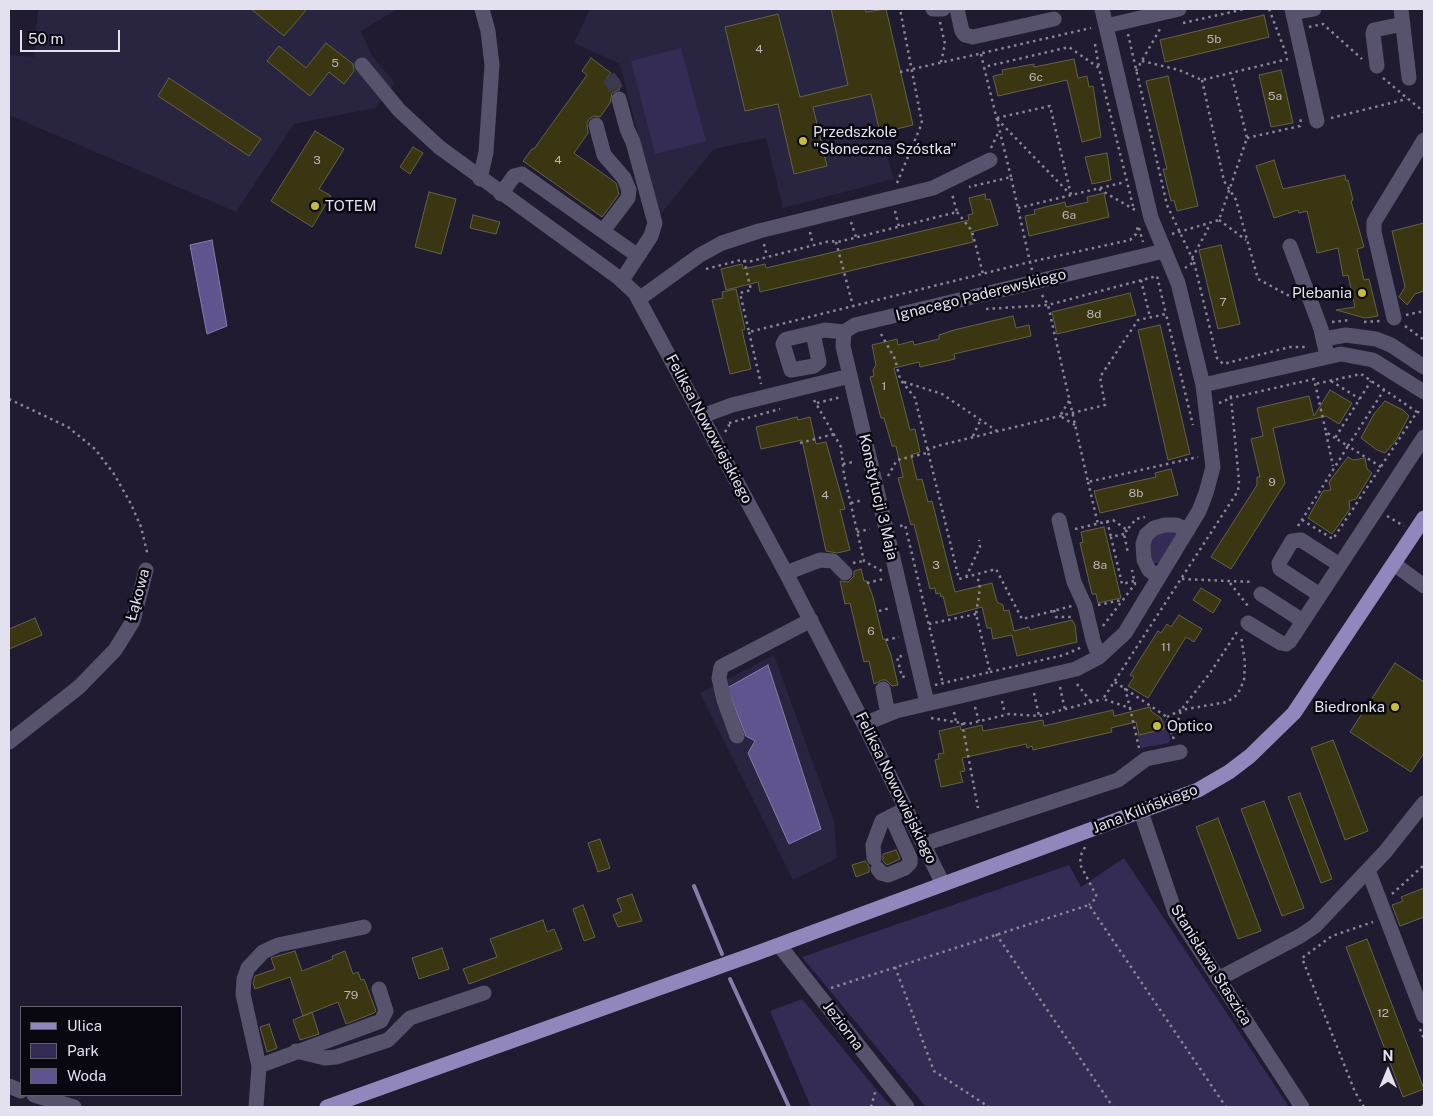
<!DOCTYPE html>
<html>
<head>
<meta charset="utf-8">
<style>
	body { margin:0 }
	#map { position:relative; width:1433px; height:1116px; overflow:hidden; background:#201b30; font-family:"Public Sans",sans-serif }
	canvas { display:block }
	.frame { position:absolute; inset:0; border:10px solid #e3e1ef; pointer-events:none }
	.legend { position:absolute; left:20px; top:1006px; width:162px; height:90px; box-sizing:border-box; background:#090710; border:1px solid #605e69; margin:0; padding:6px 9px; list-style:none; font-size:15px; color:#e3e1ef }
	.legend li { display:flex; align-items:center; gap:10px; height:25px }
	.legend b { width:25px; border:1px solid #605e69 }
	.north { position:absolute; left:1363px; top:1046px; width:50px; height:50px; -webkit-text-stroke:4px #090710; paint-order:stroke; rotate:0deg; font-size:14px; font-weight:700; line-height:20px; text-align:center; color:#e3e1ef }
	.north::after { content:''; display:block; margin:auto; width:18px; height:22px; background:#e3e1ef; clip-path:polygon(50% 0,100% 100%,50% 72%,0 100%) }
	.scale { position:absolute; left:20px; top:30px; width:100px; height:22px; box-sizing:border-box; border:2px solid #e3e1ef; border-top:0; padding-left:6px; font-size:15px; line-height:18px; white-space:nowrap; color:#e3e1ef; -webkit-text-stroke:4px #090710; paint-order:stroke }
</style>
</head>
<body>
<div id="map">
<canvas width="1433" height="1116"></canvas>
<div class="frame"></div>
<ul class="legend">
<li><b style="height:6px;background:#9187bc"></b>Ulica</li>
<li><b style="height:14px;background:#352c55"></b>Park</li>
<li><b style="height:14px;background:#60548e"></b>Woda</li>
</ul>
<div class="north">N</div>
<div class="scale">50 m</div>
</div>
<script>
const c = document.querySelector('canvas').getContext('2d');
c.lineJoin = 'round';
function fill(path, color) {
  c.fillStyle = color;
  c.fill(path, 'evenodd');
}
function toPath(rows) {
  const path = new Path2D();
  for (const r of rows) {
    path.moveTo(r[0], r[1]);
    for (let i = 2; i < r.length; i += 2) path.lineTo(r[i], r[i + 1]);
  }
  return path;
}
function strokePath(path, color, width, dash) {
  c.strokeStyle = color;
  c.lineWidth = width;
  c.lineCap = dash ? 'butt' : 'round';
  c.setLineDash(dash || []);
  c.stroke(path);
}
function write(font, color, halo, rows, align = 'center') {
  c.font = font + ' "Public Sans",sans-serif';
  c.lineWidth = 5;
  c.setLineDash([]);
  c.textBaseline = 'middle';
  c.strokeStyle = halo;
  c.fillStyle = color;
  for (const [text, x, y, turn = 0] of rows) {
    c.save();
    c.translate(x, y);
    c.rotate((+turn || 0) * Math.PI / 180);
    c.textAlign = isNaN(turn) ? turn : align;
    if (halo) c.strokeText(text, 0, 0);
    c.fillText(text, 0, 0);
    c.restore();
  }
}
const built = toPath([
	[38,9,398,9,361,31,372,56,395,83,375,108,294,124,236,212,9,115,9,55,34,57],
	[590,9,886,9,913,125,880,133,894,179,783,208,766,138,714,149,659,216,620,64,574,43],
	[774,655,834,821,837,858,793,880,700,693]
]);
const green = toPath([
	[681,48,706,141,655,154,631,61],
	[1164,528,1177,533,1160,563,1153,563,1146,550,1147,542],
	[1161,720,1166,721,1170,740,1169,743,1141,748,1137,733,1140,735,1163,729],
	[1124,858,1289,1107,926,1107,802,957,1069,865,1081,887],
	[802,999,876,1089,892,1107,811,1107,770,1011]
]);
const water = toPath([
	[212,240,227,326,207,334,190,245,212,240],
	[768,665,821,829,789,844,748,753,755,741,746,736,727,688,768,665]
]);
const stream = toPath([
	[694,886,722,954],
	[730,979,789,1107]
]);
const building = toPath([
	[251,9,307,9,284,36,251,9],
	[831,9,865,9,866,12,886,9,913,125,880,133,871,94,813,107,827,166,794,174,778,104,745,111,725,27,778,14,800,97,848,85,831,9],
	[1264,15,1269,37,1165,62,1160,40,1264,15],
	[326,43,353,64,354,71,344,84,329,72,310,96,267,61,279,46,306,68,326,43],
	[591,58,611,73,606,79,620,89,612,93,610,103,600,117,594,116,589,119,587,123,588,133,574,153,616,183,619,194,602,217,523,161,532,149,534,149,587,75,582,71,591,58],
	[1074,59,1078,78,1087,76,1089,87,1093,86,1101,137,1082,142,1067,80,998,96,993,76,1003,74,1002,70,1034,64,1034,67,1074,59],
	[1281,70,1293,123,1271,127,1259,75,1281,70],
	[1168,76,1198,206,1177,211,1174,200,1171,201,1163,169,1167,169,1146,81,1168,76],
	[169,78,261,139,249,156,158,96,169,78],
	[315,131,344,149,319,189,331,196,312,227,271,201,315,131],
	[413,147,423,153,410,174,400,167,413,147],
	[1107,153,1111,180,1092,184,1085,157,1107,153],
	[1274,160,1283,189,1345,175,1346,181,1348,180,1353,200,1351,201,1364,247,1357,249,1364,280,1369,279,1378,316,1365,318,1336,310,1355,307,1348,275,1343,276,1338,248,1317,253,1307,211,1299,213,1298,210,1274,218,1256,166,1274,160],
	[429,192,456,199,441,254,415,247,429,192],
	[1104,193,1109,217,1029,236,1025,216,1035,214,1034,210,1065,202,1066,207,1088,202,1087,197,1104,193],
	[985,194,986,200,990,199,998,225,971,232,973,242,760,292,758,282,726,290,721,269,742,264,743,269,765,264,766,268,969,220,968,215,973,214,969,198,985,194],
	[473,215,500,222,496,234,470,228,473,215],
	[1424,223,1424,291,1415,294,1407,305,1399,297,1405,287,1392,231,1424,223],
	[1221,245,1240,324,1218,329,1199,250,1221,245],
	[736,289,745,329,742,330,751,369,730,374,712,300,723,298,722,292,736,289],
	[1130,293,1136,315,1057,334,1052,312,1130,293],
	[1013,316,1016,328,1029,325,1031,336,954,354,955,359,920,367,919,362,894,368,910,430,915,429,920,452,911,455,917,480,922,479,928,502,932,501,955,592,992,583,997,602,1003,605,1004,611,1009,610,1014,631,1029,627,1030,630,1072,620,1075,625,1077,642,1017,656,1012,635,993,639,991,628,987,628,982,607,948,616,943,596,941,597,940,593,936,594,935,588,930,589,914,524,911,525,898,478,903,477,896,446,892,446,884,418,881,418,870,377,874,376,873,370,876,365,872,345,897,339,898,345,913,341,914,345,939,339,939,335,954,330,1013,316],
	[1160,325,1190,454,1168,460,1138,330,1160,325],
	[1330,390,1352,403,1339,424,1326,416,1273,428,1285,483,1231,569,1211,557,1257,485,1257,477,1260,477,1251,439,1263,436,1257,408,1309,396,1314,416,1330,390],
	[1385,401,1403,410,1409,416,1396,440,1385,453,1377,450,1361,438,1374,414,1385,401],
	[797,417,798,420,810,417,816,444,826,442,845,509,840,510,850,550,837,553,826,551,802,440,761,449,756,427,797,417],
	[1348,457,1353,460,1365,458,1367,469,1372,473,1356,499,1349,501,1350,509,1332,534,1308,518,1323,491,1331,490,1329,482,1348,457],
	[1171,469,1178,495,1100,513,1094,491,1156,477,1155,473,1171,469],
	[1104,527,1121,598,1098,603,1096,594,1092,594,1080,543,1083,542,1081,532,1104,527],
	[861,569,864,581,867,581,873,597,883,639,885,639,891,655,898,685,892,686,886,680,882,680,874,684,869,661,864,662,850,603,845,604,840,581,848,582,854,576,854,571,861,569],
	[1201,588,1221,600,1213,613,1193,600,1201,588],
	[1179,615,1202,629,1194,642,1186,637,1148,698,1128,686,1134,677,1130,675,1158,631,1161,633,1167,624,1171,627,1179,615],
	[35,618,42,635,9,649,9,629,35,618],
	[1395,663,1424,682,1424,753,1411,772,1350,732,1395,663],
	[1150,707,1151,711,1161,718,1164,729,1139,735,1136,722,1111,728,1112,732,1033,750,1032,746,1027,748,1026,744,962,758,965,771,960,772,963,782,941,787,935,760,939,759,938,754,944,753,939,731,960,726,961,730,982,725,983,731,1043,720,1044,726,1113,710,1114,716,1150,707],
	[1333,740,1368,831,1345,840,1311,748,1333,740],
	[1300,793,1332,879,1321,883,1288,797,1300,793],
	[1264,801,1304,908,1282,916,1241,809,1264,801],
	[1218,818,1261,931,1238,939,1196,827,1218,818],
	[600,839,610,868,598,872,588,843,600,839],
	[896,850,900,859,887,865,883,861,883,854,896,850],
	[865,861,869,866,869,872,856,877,852,865,865,861],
	[1424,888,1424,917,1400,926,1392,905,1403,901,1401,897,1424,888],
	[632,894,642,921,618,927,613,915,622,911,617,899,632,894],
	[583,905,595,937,584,941,573,909,583,905],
	[543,920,547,932,554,929,562,949,469,984,463,969,497,957,490,939,543,920],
	[1367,939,1424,1089,1403,1097,1346,947,1367,939],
	[442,948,449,969,419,979,412,958,442,948],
	[295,951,302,971,333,959,332,956,345,951,353,974,358,972,361,980,364,979,376,1011,374,1013,346,1024,338,1002,303,1016,290,977,255,989,253,983,255,976,275,969,271,958,295,951],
	[312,1012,319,1034,300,1040,293,1020,312,1012],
	[269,1024,277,1048,267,1052,260,1027,269,1024]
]);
const minorTunnel = toPath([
	[608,77,613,83,619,99]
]);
const path = toPath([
	[1269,9,1287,56],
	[940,22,945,44,941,62],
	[1183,23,1245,9],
	[1309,27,1323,24,1362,59],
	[1128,34,1167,205,1194,262,1185,268],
	[1095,44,1099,68],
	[981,54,984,67],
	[1142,61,1179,70,1202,80,1288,59],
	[1136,71,1160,29],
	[900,72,1091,28],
	[1383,78,1424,112],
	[1202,80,1224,181,1236,200,1258,279,1295,299],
	[997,118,1050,106,1071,195],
	[1331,118,1407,99],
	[997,119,1070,194],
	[1247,138,1300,126,1301,117],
	[991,148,999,131],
	[1011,177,984,67,1069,47,1099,68,1133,206],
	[897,183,922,123,900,9],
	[1099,189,1135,210],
	[1018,208,1125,182],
	[895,211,899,227],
	[957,212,972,231,983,274],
	[1219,220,1246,240],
	[851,222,856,237],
	[1139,228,1143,242],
	[810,232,813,245],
	[1172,234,1219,220,1247,138,1231,73],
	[836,242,853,306],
	[764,244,767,257],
	[1192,258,1208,229,1206,224],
	[744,260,751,290,740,293,749,332,1030,262,1011,177,969,187],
	[1194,262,1217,358,1223,364,1290,347,1305,347],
	[706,269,741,260,748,262,830,241,838,242,957,212,952,194],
	[1032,270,1030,262,1130,240,1136,234,1138,226],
	[1141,280,1150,317],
	[1042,295,1048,305,1088,482,1198,457],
	[986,309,1048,305,1157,276,1166,314],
	[1406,315,1424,311],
	[1332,322,1349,320],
	[1364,322,1381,321],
	[1405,326,1424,340],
	[749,332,761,384],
	[881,334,895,359,900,379,915,398,959,579,996,569,1022,619,1072,606],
	[1331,381,1360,399],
	[904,382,942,394,997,431],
	[9,399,68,427,95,449,114,474,131,504,141,527,148,556],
	[814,400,841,447,844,475,864,561,882,571],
	[1069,401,1060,416,1075,425],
	[817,403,841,397],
	[1219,403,1231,398,1230,392],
	[1417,412,1424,413],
	[729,423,780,409],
	[725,432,729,426,728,421],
	[1326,433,1333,466],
	[973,436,981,419],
	[800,443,834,434],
	[927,450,937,446,1105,405,1100,377,1138,320,1166,314,1193,425],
	[843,464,853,462],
	[1381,467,1348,446,1384,390],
	[888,476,897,460,927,453],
	[1088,482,1098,524],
	[851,503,863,500],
	[1387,516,1404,526],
	[1302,520,1333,539,1417,412,1361,374,1315,384],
	[1107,521,1111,537],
	[900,526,905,525,943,684],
	[1298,526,1348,446,1335,438,1371,381],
	[1075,529,1113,520,1127,530,1136,519,1145,517],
	[1127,530,1124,534,1128,553],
	[857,532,870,529],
	[1124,534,1111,537,1122,584,1134,581],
	[853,563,864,561],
	[966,577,980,547,979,540],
	[1182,579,1253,582],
	[867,583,883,579],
	[1230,583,1248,606],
	[1098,605,1122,600],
	[1054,610,1056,617,1073,617],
	[879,611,890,608],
	[929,624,976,614],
	[1103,626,1135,584,1132,570],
	[886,640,899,637],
	[902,656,897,657,902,677,908,676],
	[990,672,1064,655,1082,647],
	[1115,682,1167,717,1172,735],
	[1077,684,1092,703],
	[935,685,990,672,976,614,980,588,977,575],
	[1060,687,1065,710],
	[1125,688,1130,708],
	[1034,693,1039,716],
	[1002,701,1005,714],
	[975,707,979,721],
	[954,712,956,722],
	[1167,717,1181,710,1227,702,1238,694,1244,680,1245,663,1241,636],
	[931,718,968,724,1009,714,1039,716,1103,699],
	[962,723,978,808],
	[1173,739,1181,710,1210,673,1237,632],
	[1139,748,1130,708,1103,699,1238,491,1239,481,1231,398,1314,379,1326,432,1335,438],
	[1085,847,1080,857,1081,866,1097,897,1089,905],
	[1392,894,1424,865],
	[996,934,1113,1107],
	[895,967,934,1071,989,1107],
	[831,988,1089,905,1226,1107],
	[1420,1029,1424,1039],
	[871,1107,876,1089],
	[1364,1107,1355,1092,1302,958,1332,936,1373,922],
	[1422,1107,1424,1104]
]);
const minor = toPath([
	[933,9,943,9],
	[957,9,962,31,965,35,973,37,1054,19],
	[1292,9,1317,121],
	[1401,9,1409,78],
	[1293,13,1314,9],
	[1106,26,1179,9],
	[362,65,399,110,439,147,619,278,635,293,786,573,864,724,943,884],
	[1377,66,1373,34,1374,30,1403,24],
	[619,99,627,129,633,142,655,223,651,236,622,280],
	[596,125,604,155,624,178,629,190,628,198,603,231],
	[480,179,486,152,492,65,488,31,482,9],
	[501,194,514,176,522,174,638,256],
	[1290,246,1321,329,1327,356],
	[639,299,700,255,722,243,759,231,933,188,990,160],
	[1394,318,1374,232,1374,222,1424,140],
	[813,333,819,362,814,366,791,370,783,344,785,340,787,339,813,333,825,330,844,332],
	[1324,339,1346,335,1376,339,1391,345,1424,367],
	[1203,385,1341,354,1373,360,1424,392],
	[702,416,732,405,850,376],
	[1059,520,1074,582,1085,606,1093,640,1099,657],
	[1394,564,1424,586],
	[786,573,820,560,833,561,845,573],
	[1159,577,1149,570,1144,560,1143,544,1146,535,1154,528,1165,525,1176,525,1188,530],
	[1261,594,1303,621],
	[1320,595,1280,569,1279,563,1292,541,1301,540,1340,565],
	[1248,623,1281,643,1286,644,1290,641,1424,437],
	[883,689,888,714],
	[927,703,843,346,844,332,855,325,1164,251],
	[864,724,896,711,1076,669,1099,657,1125,633,1199,511,1206,493,1213,467,1203,385,1178,283,1151,218,1102,9],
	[737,736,724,700,719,678,721,667,811,620],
	[9,742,79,687,115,650,133,621,146,570],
	[1141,812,1175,912,1302,1107],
	[924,844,1118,780,1146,759,1180,752],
	[874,858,873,845,882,821,900,812],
	[878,869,881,873,888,875,905,868,910,863,910,858,891,816],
	[1368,870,1424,1016],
	[779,945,907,1107],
	[1218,979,1300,936,1315,926,1385,852,1424,803],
	[296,1051,325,1058,336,1057,388,1040,410,1018,484,993],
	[259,1066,381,1021,386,1011,379,989],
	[9,1086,21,1091],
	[34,1095,74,1107],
	[256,1107,259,1066,243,994,244,979,248,968,263,952,278,945,364,927]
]);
const major = toPath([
	[327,1107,757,953,1198,790,1229,772,1250,756,1294,713,1424,518]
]);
const markers = [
	[803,141,5,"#c7bb3c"],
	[315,206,5,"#c7bb3c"],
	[1362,293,5,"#c7bb3c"],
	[1395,707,5,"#c7bb3c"],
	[1157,726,5,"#c7bb3c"]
];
const numberNames = [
	["5b",1214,39],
	["4",759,49],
	["5",335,63],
	["6c",1036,77],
	["5a",1275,96],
	["3",317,160],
	["4",558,160],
	["6a",1069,215],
	["7",1223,302],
	["8d",1094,314],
	["1",884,386],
	["9",1272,482],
	["8b",1136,493],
	["4",825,495],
	["3",936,565],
	["8a",1100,565],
	["6",871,631],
	["11",1166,647],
	["79",351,995],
	["12",1383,1013]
];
const poiNames = [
	["Przedszkole",813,132],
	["\"Słoneczna Szóstka\"",813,149],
	["TOTEM",325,206],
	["Plebania",1352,293,"right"],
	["Biedronka",1385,707,"right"],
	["Optico",1167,726]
];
const streetNames = [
	["Ignacego Paderewskiego",981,295,-14],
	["Feliksa Nowowiejskiego",709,429,62],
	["Konstytucji 3 Maja",878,497,77],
	["Łąkowa",138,595,-75],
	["Feliksa Nowowiejskiego",896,788,64],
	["Jana Kilińskiego",1145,809,-21],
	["Stanisława Staszica",1211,965,58],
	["Jeziorna",843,1026,53]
];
fill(built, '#29243f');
fill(green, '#352c55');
fill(water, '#60548e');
strokePath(water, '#877eab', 1);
strokePath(stream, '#877eab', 4);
fill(building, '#3a3611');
strokePath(building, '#646247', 1);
strokePath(minorTunnel, '#3d394d', 15, [15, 8]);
strokePath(path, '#8a8698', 2.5, [2.5, 4]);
strokePath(minor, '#58536d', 15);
strokePath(major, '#9187bc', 15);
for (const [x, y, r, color] of markers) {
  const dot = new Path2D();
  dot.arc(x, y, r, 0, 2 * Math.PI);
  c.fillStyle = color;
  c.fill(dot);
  strokePath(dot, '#090710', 2);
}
write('12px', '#b9b6b8', null, numberNames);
write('15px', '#e3e1ef', '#090710', poiNames, 'left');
write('15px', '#e3e1ef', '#090710', streetNames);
</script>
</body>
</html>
